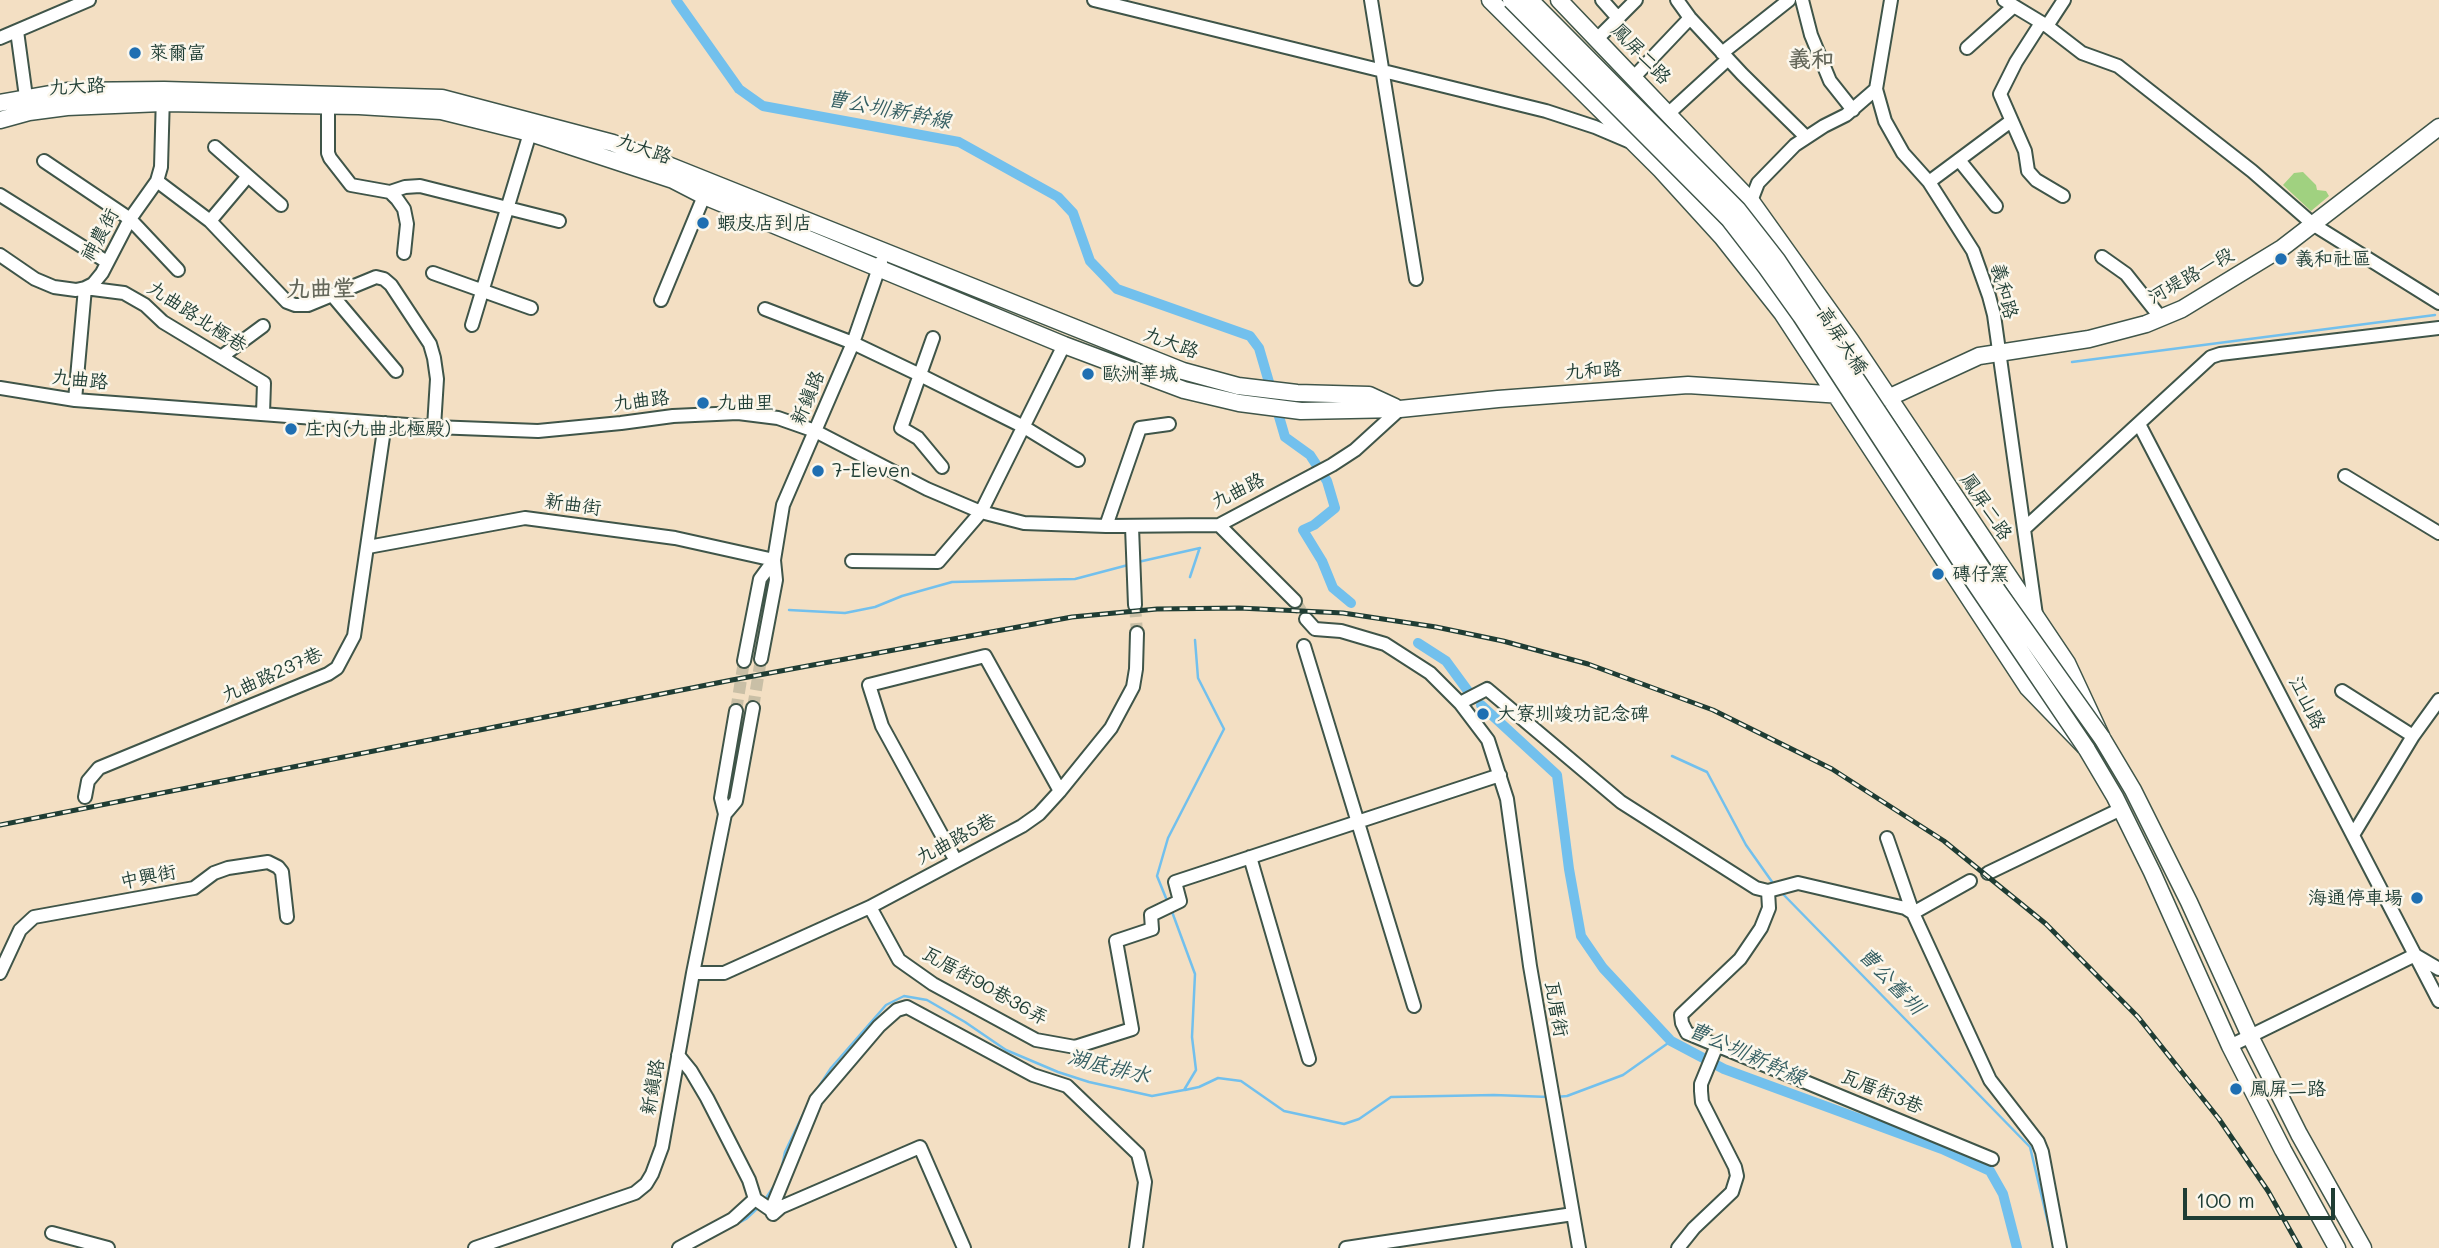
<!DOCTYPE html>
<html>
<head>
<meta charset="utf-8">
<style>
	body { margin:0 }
	#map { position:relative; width:2439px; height:1248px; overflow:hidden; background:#f3dfc3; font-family:Mali,sans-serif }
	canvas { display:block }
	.scale { position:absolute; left:2183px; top:1188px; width:152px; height:32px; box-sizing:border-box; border:4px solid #1f3d34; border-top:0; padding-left:9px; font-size:21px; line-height:24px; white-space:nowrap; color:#1f3d34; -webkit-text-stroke:5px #fbf7ec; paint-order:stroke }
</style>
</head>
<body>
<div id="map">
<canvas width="2439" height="1248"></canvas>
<div class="scale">100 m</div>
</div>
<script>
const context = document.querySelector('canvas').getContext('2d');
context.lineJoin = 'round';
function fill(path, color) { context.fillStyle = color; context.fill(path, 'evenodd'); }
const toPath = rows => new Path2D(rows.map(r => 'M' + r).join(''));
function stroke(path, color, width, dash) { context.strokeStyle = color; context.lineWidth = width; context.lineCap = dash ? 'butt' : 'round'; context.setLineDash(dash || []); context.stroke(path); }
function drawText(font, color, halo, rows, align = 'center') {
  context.font = font + ' Mali,"LXGW WenKai TC",sans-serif'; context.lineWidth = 5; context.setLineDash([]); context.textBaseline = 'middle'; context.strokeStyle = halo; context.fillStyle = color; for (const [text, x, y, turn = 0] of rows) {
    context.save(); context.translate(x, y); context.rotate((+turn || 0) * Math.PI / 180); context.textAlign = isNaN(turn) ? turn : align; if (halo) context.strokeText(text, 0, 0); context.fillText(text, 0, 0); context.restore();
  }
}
const green = toPath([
	[2303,172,2316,185,2317,190,2326,191,2329,196,2311,211,2283,185,2294,173]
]);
const stream = toPath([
	[2072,362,2435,315],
	[1138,562,1200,548],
	[1190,577,1199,550],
	[789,610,845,613,875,607,902,596,952,582,1075,579,1128,565],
	[1672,756,1707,772,1746,845,1775,886],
	[1780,891,2030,1147,2054,1248],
	[1168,903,1157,876,1168,838,1224,729,1198,678,1195,640],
	[1185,1090,1199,1087,1218,1078,1241,1081,1284,1111,1344,1124,1359,1119,1391,1097,1494,1095,1549,1097],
	[816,1091,831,1068,886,1005,904,996,927,1000,965,1022,1006,1050,1058,1072,1089,1082,1152,1096,1184,1090,1196,1070,1192,1037,1195,974,1171,909],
	[1556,1097,1567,1096,1623,1075,1671,1041],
	[781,1171,785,1152,807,1106],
	[764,1201,774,1186],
	[694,1247,746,1219,760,1206]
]);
const canal = toPath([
	[676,0,739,89,763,106,959,142,1058,197,1073,213,1090,261,1117,289,1250,336,1259,348,1285,437,1310,455,1327,481,1335,508,1314,525,1303,530,1322,561,1333,588,1351,603],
	[1418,643,1446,661,1468,691],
	[1481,705,1557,775,1569,869,1581,936,1603,968,1671,1041,1724,1069,1942,1149,1990,1171,2003,1194,2017,1248]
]);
const minorTunnel = toPath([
	[1295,601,1306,619],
	[1135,605,1137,633],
	[753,708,761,659],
	[736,711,744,661]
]);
const minor = toPath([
	[1094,0,1546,111,1595,127,1628,141],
	[1371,0,1416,279],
	[1602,0,1618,18],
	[1677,0,1690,18,1742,74,1806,137],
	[1802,0,1811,35,1830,81,1853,110],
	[1891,0,1876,89,1885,121,1903,153,1929,182,1973,251,1989,296,1994,315,2036,615],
	[2004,0,2047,26,2082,53,2118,66,2252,171,2314,225,2439,303],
	[2041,23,2016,62,2000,94,2025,151,2028,171,2036,180,2063,196],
	[2047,26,2064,0],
	[17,31,26,97],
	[0,38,89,0],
	[1597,39,1636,0],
	[1967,48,2014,6],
	[1722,53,1789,0],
	[1634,77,1690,18],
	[328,105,328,153,330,158,351,185,390,192,397,199,404,209,407,224,404,253],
	[1669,113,1728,59],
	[215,147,281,205],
	[1959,160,1996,206],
	[44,161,130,219,178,270],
	[157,181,210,221,287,302,295,305,308,305,376,277,384,279,391,285,430,344,434,358,437,379,434,427],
	[1929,182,2011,121],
	[390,192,405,187,420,186,559,221],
	[0,195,107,262],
	[1747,206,1751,201,1758,183,1795,145,1824,126,1846,115,1876,89],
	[210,221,248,176],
	[0,255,35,279,54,287,76,290,85,288,124,293,145,305,163,322,264,383,263,414],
	[2102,257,2126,274,2161,318],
	[433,273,531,308],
	[332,295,396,371],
	[661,300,704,196],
	[765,309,853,343,920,375,1024,427,1078,460],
	[472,325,530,133],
	[933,338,901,428,918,438,942,467],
	[221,357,263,326],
	[0,388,75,400,434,427,538,431,621,423,673,416,738,413,778,418,815,431,927,489,981,512,1024,523,1106,526,1219,525,1332,465,1355,450,1400,409],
	[75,400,85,288,93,284,102,273,130,219,157,181,161,167,163,95],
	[2139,424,2439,1001],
	[2345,476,2439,533],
	[1219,525,1295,601],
	[1106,526,1140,428,1169,424],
	[1132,527,1135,605],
	[2025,528,2211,357,2220,354,2439,328],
	[368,547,525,518,675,538,774,560],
	[852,561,938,562,981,512,1064,345],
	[1306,619,1315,629,1341,631,1385,644,1430,673,1460,703,1488,740,1507,799,1530,966,1579,1248],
	[1304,646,1414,1006],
	[761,659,776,580,774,560,783,505,853,343,881,262],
	[744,661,760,579,774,560],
	[2342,691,2413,736],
	[1460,703,1487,689,1621,802,1756,888,1768,891,1798,883,1905,908,1913,913,1990,1080,2038,1142,2042,1152,2060,1248],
	[85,797,88,781,99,768,328,674,337,668,354,636,385,423],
	[725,814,736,801,753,708],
	[2353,835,2413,736,2439,700],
	[1887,838,1913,913,1970,881],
	[1250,857,1309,1059],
	[956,861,882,726,869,685,985,656,1060,791],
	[1988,873,2121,809],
	[1768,891,1769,908,1761,928,1740,959,1681,1015,1682,1023,1687,1033,1992,1159],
	[870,907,899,960,933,984,1036,1040,1075,1047,1132,1029,1116,941,1152,929,1151,915,1180,901,1175,882,1500,775],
	[0,973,20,930,34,917,194,888,214,873,228,868,268,862,278,867,282,872,287,917],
	[693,973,724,973,870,907,1022,826,1039,814,1060,791,1111,728,1133,687,1136,669,1137,633],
	[2230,1046,2415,955,2439,969],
	[678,1055,691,1071,707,1098,749,1180,755,1199,771,1210],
	[771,1210,816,1100,879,1026,897,1010,907,1007,1033,1075,1067,1086,1138,1154,1145,1182,1136,1248],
	[771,1210,773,1214,781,1207,920,1147,964,1248],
	[52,1233,108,1248],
	[475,1248,635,1193,646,1184,652,1174,662,1147,693,973,725,814,721,798,736,711],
	[679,1248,733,1219,755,1199],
	[1346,1248,1573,1214],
	[1678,1248,1694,1228,1732,1192,1737,1176,1735,1167,1702,1102,1701,1091,1701,1084,1717,1045]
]);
const major = toPath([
	[1490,0,1661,170,1722,237,1782,313,2028,688,2086,748,2115,797,2152,872,2230,1046,2283,1150,2337,1248],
	[1559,0,1751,201,1851,341,2067,663,2102,738,2133,790,2189,902,2251,1038,2299,1134,2363,1248],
	[0,103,67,91,164,90,442,98,613,143,1183,371,1238,386,1297,393,1369,395,1395,407],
	[0,120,29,112,67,107,162,103,359,106,441,111,530,133,673,180,704,196,1064,345,1184,390,1239,403,1301,411,1400,409,1498,399,1688,385,1888,398,1979,356,2089,339,2146,324,2182,309,2282,248,2439,127]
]);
const rail = toPath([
	[0,825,732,680,1072,617,1157,609,1239,608,1343,613,1436,627,1503,641,1588,664,1713,710,1832,769,1944,841,2046,924,2138,1017,2219,1119,2268,1191,2300,1248]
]);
const majorBridge = toPath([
	[1511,0,1729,219,1766,267,1801,316,1974,582,2086,748],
	[1530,0,1738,210,1777,260,1987,576,2102,738]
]);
const markers = [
	[135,53,7,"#1f6fb2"],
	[703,223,7,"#1f6fb2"],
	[2281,259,7,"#1f6fb2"],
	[1088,374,7,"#1f6fb2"],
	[703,403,7,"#1f6fb2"],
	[291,429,7,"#1f6fb2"],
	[818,471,7,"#1f6fb2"],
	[1938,574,7,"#1f6fb2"],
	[1483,714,7,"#1f6fb2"],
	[2417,898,7,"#1f6fb2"],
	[2236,1089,7,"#1f6fb2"]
];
const poiNames = [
	["萊爾富",149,53],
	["蝦皮店到店",717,223],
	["義和社區",2295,259],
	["歐洲華城",1102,374],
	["九曲里",717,403],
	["庄內(九曲北極殿)",305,429],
	["7-Eleven",832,471],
	["磚仔窯",1952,574],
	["大寮圳竣功記念碑",1497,714],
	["海通停車場",2403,898,"right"],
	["鳳屏二路",2250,1089]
];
const streetNames = [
	["鳳屏二路",1641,54,46],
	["九大路",77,87,-3],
	["九大路",644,149,19],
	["神農街",100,235,-61],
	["河堤路一段",2191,276,-29],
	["義和路",2004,291,75],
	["九曲路北極巷",197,317,33],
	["高屏大橋",1842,341,57],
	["九大路",1171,343,20],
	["九和路",1593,371,-4],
	["九曲路",80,380,6],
	["新鎮路",808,398,-67],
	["九曲路",641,401,-7],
	["九曲路",1238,491,-26],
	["新曲街",573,505,8],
	["鳳屏二路",1986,507,56],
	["九曲路237巷",272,675,-24],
	["江山路",2307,703,63],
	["九曲路5巷",956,839,-28],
	["中興街",148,877,-11],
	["瓦厝街90巷36弄",985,986,29],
	["瓦厝街",1556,1009,80],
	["新鎮路",653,1087,-80],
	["瓦厝街3巷",1882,1092,22]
];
const waterNames = [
	["曹公圳新幹線",889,110,11],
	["曹公舊圳",1891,981,46],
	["曹公圳新幹線",1747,1054,24],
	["湖底排水",1109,1067,14]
];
const quarterNames = [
	["義和",1811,60],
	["九曲堂",321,289]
];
fill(green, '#a0d180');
stroke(stream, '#72c0ed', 2.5);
stroke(canal, '#72c0ed', 10);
stroke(minorTunnel, '#c9bfa6', 12, [12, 6]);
stroke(minor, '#3f5549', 16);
stroke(major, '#3f5549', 19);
stroke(minor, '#fff', 12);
stroke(major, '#fff', 16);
stroke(rail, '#1f3d34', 5);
stroke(rail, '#fbf7ec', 2.5, [8]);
stroke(majorBridge, '#3f5549', 19, []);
stroke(majorBridge, '#fff', 16);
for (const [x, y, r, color] of markers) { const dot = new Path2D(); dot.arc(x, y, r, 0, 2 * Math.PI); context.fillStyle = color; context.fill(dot); stroke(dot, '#fbf7ec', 2.5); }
drawText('19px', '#1f3d34', '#fbf7ec', poiNames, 'left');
drawText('19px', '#1f3d34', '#fbf7ec', streetNames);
drawText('italic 21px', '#345e62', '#fbf7ec', waterNames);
drawText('bold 23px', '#64675a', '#fbf7ec', quarterNames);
</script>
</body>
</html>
